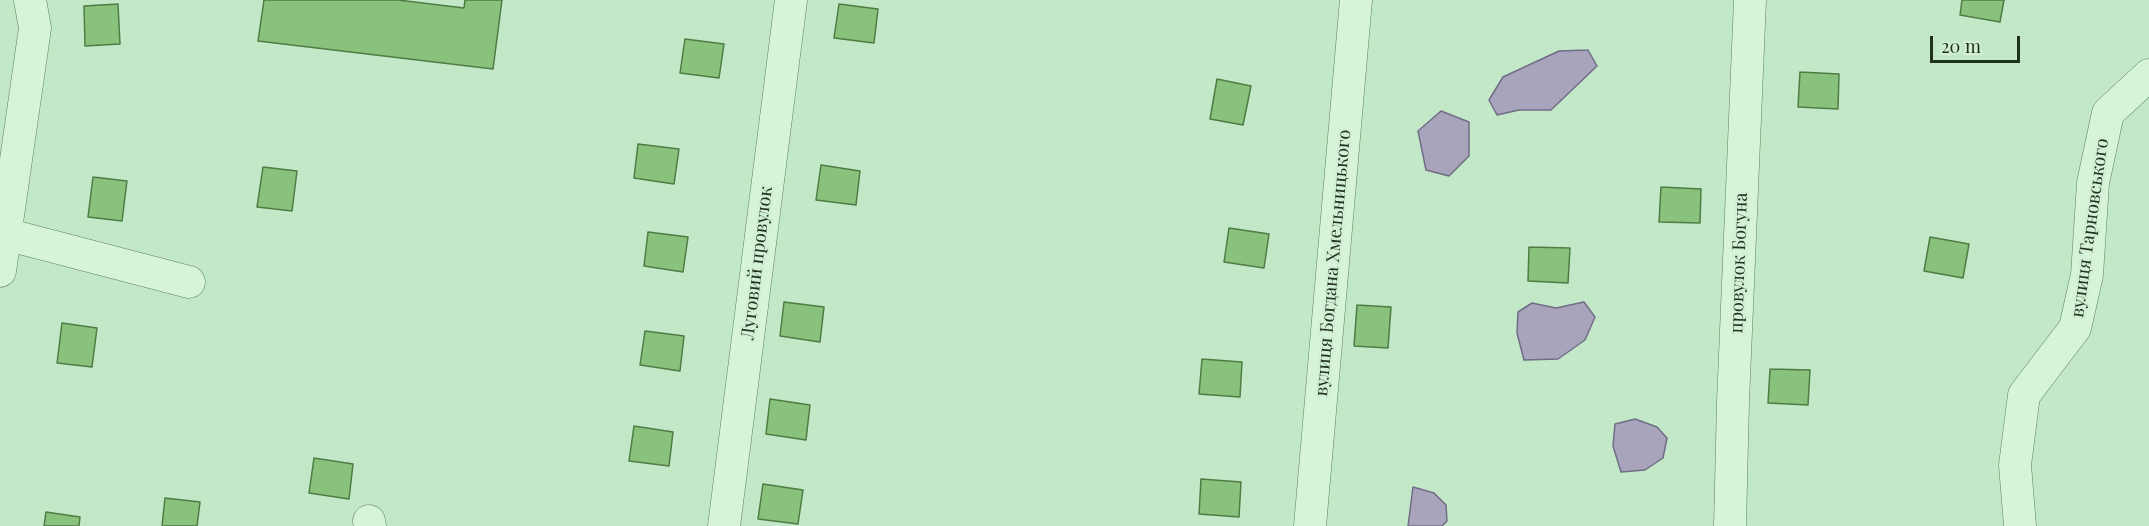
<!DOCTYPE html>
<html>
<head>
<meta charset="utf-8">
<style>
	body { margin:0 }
	#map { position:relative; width:2149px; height:526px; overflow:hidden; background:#c3e8c7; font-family:"Playfair Display",serif }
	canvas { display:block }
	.scale { position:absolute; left:1930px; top:36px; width:90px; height:27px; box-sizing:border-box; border:3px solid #20311e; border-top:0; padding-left:8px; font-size:18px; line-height:21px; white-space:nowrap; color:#20311e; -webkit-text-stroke:4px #d1f0d5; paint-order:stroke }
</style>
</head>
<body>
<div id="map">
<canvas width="2149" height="526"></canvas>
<div class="scale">20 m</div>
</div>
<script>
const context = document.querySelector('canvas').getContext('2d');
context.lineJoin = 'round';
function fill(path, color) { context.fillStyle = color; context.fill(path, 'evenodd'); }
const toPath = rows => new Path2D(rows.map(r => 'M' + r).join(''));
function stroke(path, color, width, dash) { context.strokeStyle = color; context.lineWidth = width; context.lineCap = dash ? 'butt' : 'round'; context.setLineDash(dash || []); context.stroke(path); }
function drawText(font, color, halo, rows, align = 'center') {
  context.font = font + ' "Playfair Display",serif'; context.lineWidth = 5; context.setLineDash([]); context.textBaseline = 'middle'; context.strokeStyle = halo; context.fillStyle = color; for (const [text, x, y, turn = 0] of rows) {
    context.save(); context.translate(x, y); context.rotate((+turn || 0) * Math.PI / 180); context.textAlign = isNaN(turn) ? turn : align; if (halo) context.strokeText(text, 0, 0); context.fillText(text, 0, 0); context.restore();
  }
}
const water = toPath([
	[1588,50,1597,66,1551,110,1519,110,1497,115,1489,100,1503,77,1559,51,1588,50],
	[1441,111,1469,122,1469,156,1449,176,1426,170,1418,131,1441,111],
	[1584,302,1595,317,1585,340,1558,359,1524,360,1517,333,1518,312,1532,303,1556,308,1584,302],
	[1635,419,1657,427,1667,438,1663,458,1645,470,1621,472,1613,446,1615,424,1635,419],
	[1413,487,1434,493,1446,505,1447,521,1442,526,1408,526,1413,487]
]);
const building = toPath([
	[264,0,398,0,464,8,465,0,502,0,493,69,258,41,264,0],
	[1962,0,2004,0,2000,22,1960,15,1962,0],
	[118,4,120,44,85,46,84,6,118,4],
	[839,4,878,9,874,43,834,38,839,4],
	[685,39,724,44,719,78,680,73,685,39],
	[1800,72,1839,74,1838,109,1798,107,1800,72],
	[1217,79,1251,86,1243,125,1210,119,1217,79],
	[638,144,679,149,674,184,634,178,638,144],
	[821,165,860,171,856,205,816,200,821,165],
	[263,167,297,171,292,211,257,207,263,167],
	[93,177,127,181,122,221,88,217,93,177],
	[1661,187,1701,189,1700,223,1659,222,1661,187],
	[1229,228,1269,234,1264,268,1224,262,1229,228],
	[648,232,688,237,683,272,644,266,648,232],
	[1930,237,1969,244,1963,278,1924,271,1930,237],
	[1529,247,1570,248,1568,283,1528,281,1529,247],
	[784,302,824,307,820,342,780,336,784,302],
	[1357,305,1391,307,1388,348,1354,346,1357,305],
	[62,323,97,328,92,367,57,363,62,323],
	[645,331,684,336,680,371,640,365,645,331],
	[1202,359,1242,362,1240,397,1199,394,1202,359],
	[1770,369,1810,370,1808,405,1768,403,1770,369],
	[770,399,810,405,806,440,766,434,770,399],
	[634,426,673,432,669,466,629,461,634,426],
	[314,458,353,464,349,499,309,493,314,458],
	[1201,479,1241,482,1239,517,1199,514,1201,479],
	[763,484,803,490,798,524,758,519,763,484],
	[165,498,200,502,197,526,162,526,165,498],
	[46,512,80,517,79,526,44,526,46,512]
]);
const minor = toPath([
	[5,234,189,282],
	[0,271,35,28,30,0],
	[369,521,370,526],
	[724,526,791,0],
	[1310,526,1356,0],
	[1730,526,1733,402,1750,0],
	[2020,526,2015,465,2024,395,2075,328,2087,275,2093,183,2108,113,2149,75]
]);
const streetNames = [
	["вулиця Тарновського",2090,228,-82],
	["Луговий провулок",757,263,-83],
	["вулиця Богдана Хмельницького",1333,263,-85],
	["провулок Богуна",1739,263,-88]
];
fill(water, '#a7a4bb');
stroke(water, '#716d88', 1.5);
fill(building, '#88c27d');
stroke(building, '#4f7c45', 1.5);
stroke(minor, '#5e805c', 33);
stroke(minor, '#d5f4d9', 32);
drawText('18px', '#20311e', '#d1f0d5', streetNames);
</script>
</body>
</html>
